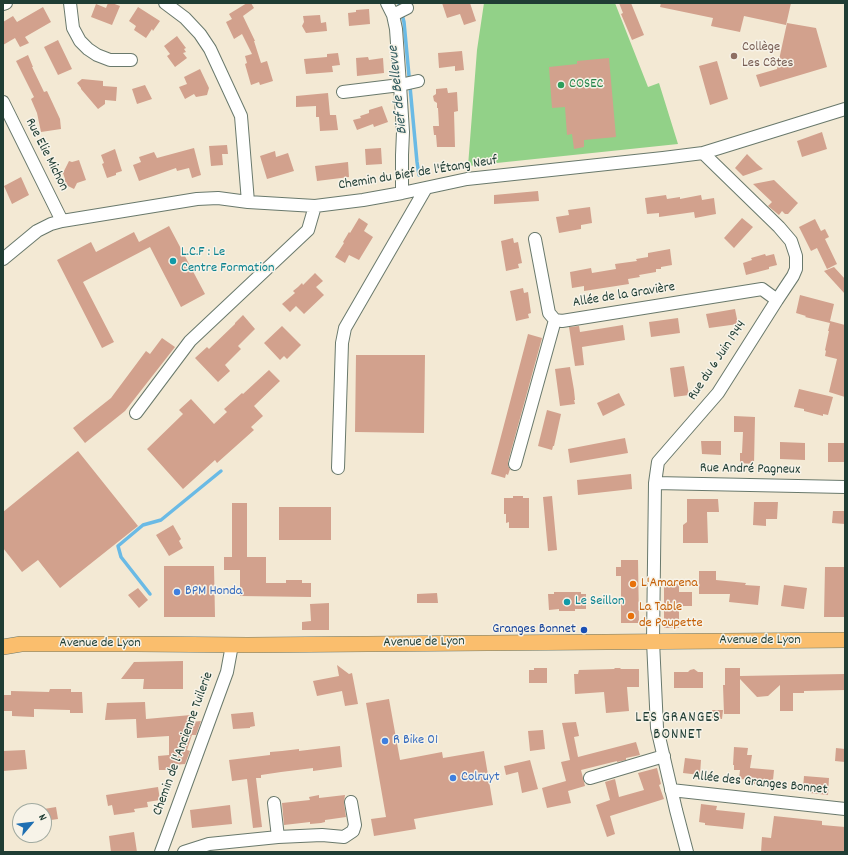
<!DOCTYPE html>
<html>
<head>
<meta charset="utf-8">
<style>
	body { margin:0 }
	#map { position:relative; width:848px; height:855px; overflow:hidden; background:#f3e9d4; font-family:Dekko,sans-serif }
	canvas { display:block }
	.frame { position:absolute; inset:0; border:4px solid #1f3d34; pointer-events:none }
	.north { position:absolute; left:12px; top:803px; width:40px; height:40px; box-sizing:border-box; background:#f7f3e8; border:1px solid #a1aaa0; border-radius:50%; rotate:62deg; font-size:11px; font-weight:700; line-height:16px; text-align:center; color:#1f3d34 }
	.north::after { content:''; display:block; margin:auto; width:14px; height:18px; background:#1f6fb2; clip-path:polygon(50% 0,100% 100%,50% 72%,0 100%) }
</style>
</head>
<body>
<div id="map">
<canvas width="848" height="855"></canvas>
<div class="frame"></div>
<div class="north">N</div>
</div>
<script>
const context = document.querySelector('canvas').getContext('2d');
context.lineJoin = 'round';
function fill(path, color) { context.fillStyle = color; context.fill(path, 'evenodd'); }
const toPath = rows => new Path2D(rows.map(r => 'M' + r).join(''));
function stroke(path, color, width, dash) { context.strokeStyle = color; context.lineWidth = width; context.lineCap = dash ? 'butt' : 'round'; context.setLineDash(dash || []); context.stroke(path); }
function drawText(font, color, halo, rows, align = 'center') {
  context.font = font + ' Dekko,sans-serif'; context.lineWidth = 3; context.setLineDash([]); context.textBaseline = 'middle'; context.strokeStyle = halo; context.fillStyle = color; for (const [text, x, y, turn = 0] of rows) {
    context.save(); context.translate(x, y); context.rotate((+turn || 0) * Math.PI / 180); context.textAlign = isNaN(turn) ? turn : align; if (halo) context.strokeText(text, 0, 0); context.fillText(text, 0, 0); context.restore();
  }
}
const green = toPath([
	[484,3,615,3,648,87,659,83,678,144,468,166,477,50]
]);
const stream = toPath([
	[399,3,404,22,417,162,419,175],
	[150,594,121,557,118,546,143,525,161,520,221,471]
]);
const building = toPath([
	[108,3,112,3,120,6,112,25,91,17,96,4,106,8],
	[247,3,251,3,254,8,243,16,255,41,254,41,261,63,267,61,273,81,260,85,259,82,251,85,245,64,247,63,245,56,252,54,242,34,234,39,226,22,232,19,229,14],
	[442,3,470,3,476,21,464,25,460,14,447,18],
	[619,3,631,3,644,35,632,40,621,14,623,13],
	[661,3,791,3,786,25,744,16,740,32,711,26,713,18,660,7],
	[43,7,51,22,25,37,29,43,20,47,15,38,3,45,3,22,13,16,17,22],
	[138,7,160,21,153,31,152,29,146,38,134,30,136,26,129,21],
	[369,9,370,24,349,26,348,13,356,12,356,10],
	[320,15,321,23,326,22,327,31,306,33,302,26,304,22,303,16],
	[787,23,816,28,827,67,760,87,756,75,777,69],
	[177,36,186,48,184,49,186,52,183,53,187,58,175,67,167,56,170,54,164,46],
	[58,40,72,69,58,75,44,47],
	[462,51,464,70,455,71,455,66,439,68,438,53],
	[338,53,340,65,332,66,333,72,306,74,304,59,327,57,327,54],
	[28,55,33,67,32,67,44,92,47,91,60,119,61,129,41,132,37,113,31,99,34,97,16,61],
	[368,57,369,60,383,58,384,73,357,76,356,58],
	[609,58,616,137,584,140,584,147,574,149,572,134,567,135,565,107,552,108,549,67,577,64,577,61],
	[717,61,728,99,710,105,699,66],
	[200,69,209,88,207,95,196,97,194,94,185,99,179,87,187,84,184,77],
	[82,79,103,81,103,86,117,87,116,101,105,100,105,104,98,109,81,89,81,88,77,83],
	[145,85,152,99,137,104,132,89],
	[447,88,448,93,457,92,458,111,454,112,455,147,437,147,436,135,434,135,433,126,439,126,438,108,437,108,437,103,434,101,433,96,436,94,436,89],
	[328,93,330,115,336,115,338,130,320,131,319,117,316,117,316,106,296,107,296,96],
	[382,106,388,122,374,127,373,124,357,130,353,120,361,118,360,116,369,113,369,110],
	[822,132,827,149,802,157,797,141],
	[227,145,228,154,222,154,223,165,211,166,209,146],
	[194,148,201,175,192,178,189,168,177,171,176,168,139,181,133,165,141,162,139,157,154,152,157,158],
	[381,148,382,164,366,165,365,149],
	[115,149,122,171,116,173,116,175,107,178,102,164,104,163,101,155],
	[275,151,276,157,288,153,294,171,267,179,260,156],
	[747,154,757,164,763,169,743,176,735,168],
	[79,160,86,180,77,183,74,189,66,185,65,183,65,179,63,173,69,161,72,162],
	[348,162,349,177,317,181,315,166],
	[21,177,29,195,12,204,4,186],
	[774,180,798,203,788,214,785,214,782,211,779,215,768,206,772,202,753,184],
	[538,191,539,201,494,204,494,195],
	[666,195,667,199,680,197,680,199,701,195,702,200,714,198,716,214,695,218,694,212,659,217,659,213,647,214,645,198],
	[590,207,592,223,581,225,581,229,559,233,556,217,569,215,568,210],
	[359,218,368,224,364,231,373,237,359,260,349,255,345,263,335,257,344,243,343,242,349,232,350,233],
	[742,218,753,227,734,248,724,238],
	[815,219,821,231,825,229,829,237,825,239,837,264,827,269,817,248,811,251,799,227],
	[169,226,205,294,181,307,150,247,83,282,114,342,102,348,57,260,91,242,96,252,134,232,139,242],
	[513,238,514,243,518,242,522,263,518,264,519,268,506,271,501,241],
	[670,249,672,265,661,267,661,269,656,269,656,272,639,275,640,277,628,279,629,284,584,291,584,286,572,288,570,272,591,268,592,273,616,269,615,264,637,261,636,259,648,257,648,253],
	[765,254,766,256,774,254,777,265,769,267,769,269,746,275,743,263,752,260,751,258],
	[834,267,845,279,845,294,824,271],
	[315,273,323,281,316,287,324,295,304,314,296,306,290,312,282,304,295,293,293,291,298,287,302,283,303,285],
	[523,288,524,293,528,292,531,313,528,314,529,318,516,321,510,291],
	[800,295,834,304,830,321,845,325,845,397,829,392,837,359,825,356,826,351,825,350,829,331,828,331,830,323,805,317,806,316,796,313],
	[735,309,738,324,709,328,706,314],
	[243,315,255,329,238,346,241,349,225,365,230,371,218,382,195,358,207,347,209,349,235,324,235,323],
	[678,318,680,333,651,337,649,322],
	[623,325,625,340,582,347,584,365,575,366,569,327,579,326,580,332],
	[282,326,301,345,287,359,284,356,280,360,264,343],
	[528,334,542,338,508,462,508,466,510,469,508,475,506,474,505,478,491,474],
	[162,338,175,347,125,411,85,443,73,428,111,398,146,351,150,354],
	[356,355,425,355,424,433,355,432],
	[684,366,689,395,674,397,670,368],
	[570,367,574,390,575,400,574,400,575,404,560,406,555,369],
	[269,370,280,381,254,406,263,416,251,427,254,430,217,463,215,460,183,489,147,449,183,414,179,410,191,399,214,424,227,412,224,409,242,393,243,394],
	[799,389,833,397,828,415,823,414,823,416,804,411,804,409,794,407],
	[619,393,625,405,603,416,597,403],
	[547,410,561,414,554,446,553,446,552,450,538,446],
	[734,416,755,417,754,464,740,463,740,453,742,453,743,432,734,432],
	[625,438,628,453,570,463,568,449],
	[701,441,721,441,721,455,702,454],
	[780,442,805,443,805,460,780,459],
	[828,443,845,443,845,462,828,462],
	[78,451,138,526,60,588,38,560,22,572,3,548,3,512],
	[631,474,632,489,578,495,577,480],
	[513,496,523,496,523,498,529,498,529,528,509,528,509,522,506,523,506,514,504,514,504,498,513,498],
	[552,496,557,550,548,551,543,497],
	[687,499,718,499,719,512,707,512,708,543,683,543,683,525,687,522],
	[754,502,778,502,777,519,766,519,766,526,753,525],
	[232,503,247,503,247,557,266,557,266,583,286,583,286,580,302,580,302,583,311,583,311,597,240,596,240,570,224,570,224,557,232,557],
	[279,507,331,507,331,540,279,540],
	[833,511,845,511,845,524,832,523],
	[173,525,181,539,179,541,183,548,169,556,156,535],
	[621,560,638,560,639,623,621,623,621,576,616,576,616,567,621,567],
	[164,566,214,566,215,617,164,617],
	[825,567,845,567,845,617,824,617],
	[699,571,716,571,716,580,746,583,745,585,760,586,758,605,729,602,730,594,699,594],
	[664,584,679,584,679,592,692,592,692,606,679,606,679,628,664,628],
	[784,585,807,588,804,609,781,606],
	[138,588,148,600,139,608,128,595],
	[554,592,581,592,581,594,586,594,586,609,575,609,575,611,559,611,559,609,549,610,548,594,554,594],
	[437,593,438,603,417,603,417,594],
	[329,603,329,630,302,630,302,622,311,621,310,604],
	[183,661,183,689,143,689,144,679,121,679,134,662],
	[337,665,349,674,352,673,358,704,345,706,342,691,317,696,313,681,339,676],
	[534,668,547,668,547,683,529,683,529,670,534,670],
	[615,668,620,668,621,669,639,669,639,687,627,687,629,711,606,713,604,692,575,694,574,674,578,674,579,670,614,669],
	[725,668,740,668,740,676,845,674,845,690,804,691,804,693,793,693,793,711,780,711,780,685,768,696,757,697,740,679,740,714,724,714,723,685,725,685],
	[694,669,698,672,703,672,703,688,674,688,674,672,688,672,690,670],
	[50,689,71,689,71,692,82,692,83,713,70,713,70,710,34,709,34,717,12,716,12,711,3,711,3,695,11,695,11,691,49,692],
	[389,699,400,760,442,752,443,758,484,751,493,805,414,819,416,829,374,836,371,819,386,817,366,703],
	[145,702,146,719,191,715,191,722,201,721,196,735,192,735,187,750,190,751,185,764,172,765,173,770,159,770,158,756,169,755,169,736,137,738,136,719,105,720,107,703],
	[712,710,723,710,722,719,712,718],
	[253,712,255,726,250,727,250,728,233,729,231,714],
	[576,722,579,736,574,737,578,757,636,742,640,755,626,758,626,760,617,762,617,761,581,770,585,786,568,791,571,803,547,808,542,788,566,781,561,762,570,760,562,723],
	[543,730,545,749,530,751,528,731],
	[340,746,342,767,313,771,313,768,281,772,261,775,261,778,256,778,262,827,253,828,247,779,232,781,229,760,270,755,270,752,282,751,299,749,299,751],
	[734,747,748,748,747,755,752,755,750,768,774,770,773,780,769,780,768,785,754,784,754,780,739,779,740,770,734,770,734,765,733,765],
	[836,748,845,749,845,762,835,761],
	[25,750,27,769,3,771,3,751],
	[685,758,701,760,700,775,683,773],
	[530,760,538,789,522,793,518,772,506,775,504,766],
	[657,768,661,784,659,785,664,799,610,816,615,834,607,837,596,805,610,800,605,782,615,779,619,797,644,790,638,773],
	[804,776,829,778,828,795,810,793,811,789,803,788],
	[158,787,160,800,147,802,148,807,134,809,135,812,114,815,112,805,108,806,106,795],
	[319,795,319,798,345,795,344,803,346,817,325,820,325,822,321,823,310,824,310,822,284,825,282,803,310,800,309,797],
	[701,804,717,806,716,810,745,813,743,829,705,825,705,823,699,822],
	[230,805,232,824,192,828,190,810],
	[56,807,58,819,44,821,44,809],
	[774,816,822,821,822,825,845,827,845,852,761,852,762,837,771,838],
	[134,832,137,852,111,852,109,836]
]);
const minor = toPath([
	[70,3,73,28,80,41,88,49,97,55,110,60,131,60],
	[165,3,185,18,200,34,210,49,241,116,248,202],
	[387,3,393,15,396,29,400,85,403,132,402,155,402,193],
	[3,4,6,3],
	[393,15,407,8],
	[343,92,400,85,418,81],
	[3,102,62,221],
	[535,239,549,313,555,320,562,321,762,289,777,300],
	[3,259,37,231,51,224,62,221,197,199,218,198,248,202,315,206,363,200,402,193,467,179,663,158,703,153,845,109],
	[136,413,190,341,308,230,315,206],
	[515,464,555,320],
	[338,468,342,343,345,328,426,188],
	[655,483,845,487],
	[590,778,664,756],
	[671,790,845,809],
	[274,803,278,837],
	[161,852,227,672,232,645],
	[184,852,209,844,278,837,322,835,344,837,353,831,355,825,351,802],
	[687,852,676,810,657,728,653,641,655,483,658,462,718,393,777,300,793,276,796,269,796,256,791,241,779,227,703,153]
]);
const major = toPath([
	[3,647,21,644,136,644,248,645,845,640]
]);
const markers = [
	[734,56,4,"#8d6e63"],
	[561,85,4,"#2e9e5b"],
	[173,261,4,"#0f9aa8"],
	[633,584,4,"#e8710a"],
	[177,592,4,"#3f7fe0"],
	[567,602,4,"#0f9aa8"],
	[631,616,4,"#e8710a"],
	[584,630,4,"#1a4fb4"],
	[385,741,4,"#3f7fe0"],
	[453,778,4,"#3f7fe0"]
];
const educationNames = [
	["Collège",742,48],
	["Les Côtes",742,64]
];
const leisureNames = [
	["COSEC",569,85]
];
const streetNames = [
	["Rue Elie Michon",46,155,63],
	["Chemin du Bief de l'Étang Neuf",418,174,-9],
	["Allée de la Gravière",624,296,-9],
	["Rue du 6 Juin 1944",718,361,-56],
	["Rue André Pagneux",750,470,1],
	["Avenue de Lyon",760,641],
	["Avenue de Lyon",424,643,-1],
	["Avenue de Lyon",100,644],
	["Chemin de l'Ancienne Tuilerie",184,744,-70],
	["Allée des Granges Bonnet",760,784,6]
];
const cultureNames = [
	["L.C.F : Le",181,253],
	["Centre Formation",181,269],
	["Le Seillon",575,602]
];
const foodNames = [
	["L'Amarena",641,584],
	["La Table",639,608],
	["de Poupette",639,624]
];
const shopNames = [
	["BPM Honda",185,592],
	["R Bike 01",393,741],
	["Colruyt",461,778]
];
const transitNames = [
	["Granges Bonnet",576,630]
];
const waterNames = [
	["Bief de Bellevue",399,90,-96]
];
const neighbourhoodNames = [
	["LES GRANGES",678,719],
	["BONNET",678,736]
];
fill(green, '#92d188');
stroke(stream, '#6abae5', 3.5);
fill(building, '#d2a18d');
stroke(minor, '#69796c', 14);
stroke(major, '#69796c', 16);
stroke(minor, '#fff', 12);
stroke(major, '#fabe6d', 15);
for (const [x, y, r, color] of markers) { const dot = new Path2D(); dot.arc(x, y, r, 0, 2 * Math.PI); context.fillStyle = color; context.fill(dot); stroke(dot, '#f7f3e8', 1.5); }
drawText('14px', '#785e54', '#f7f3e8', educationNames, 'left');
drawText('14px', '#27864d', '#f7f3e8', leisureNames, 'left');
drawText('14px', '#1f3d34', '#f7f3e8', streetNames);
drawText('14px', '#0d838f', '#f7f3e8', cultureNames, 'left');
drawText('14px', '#c56008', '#f7f3e8', foodNames, 'left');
drawText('14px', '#366cbe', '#f7f3e8', shopNames, 'left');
drawText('14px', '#164399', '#f7f3e8', transitNames, 'right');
drawText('italic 15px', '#325c60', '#f7f3e8', waterNames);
context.letterSpacing = '1px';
drawText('15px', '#1f3d34', '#f7f3e8', neighbourhoodNames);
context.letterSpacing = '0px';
</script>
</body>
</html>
